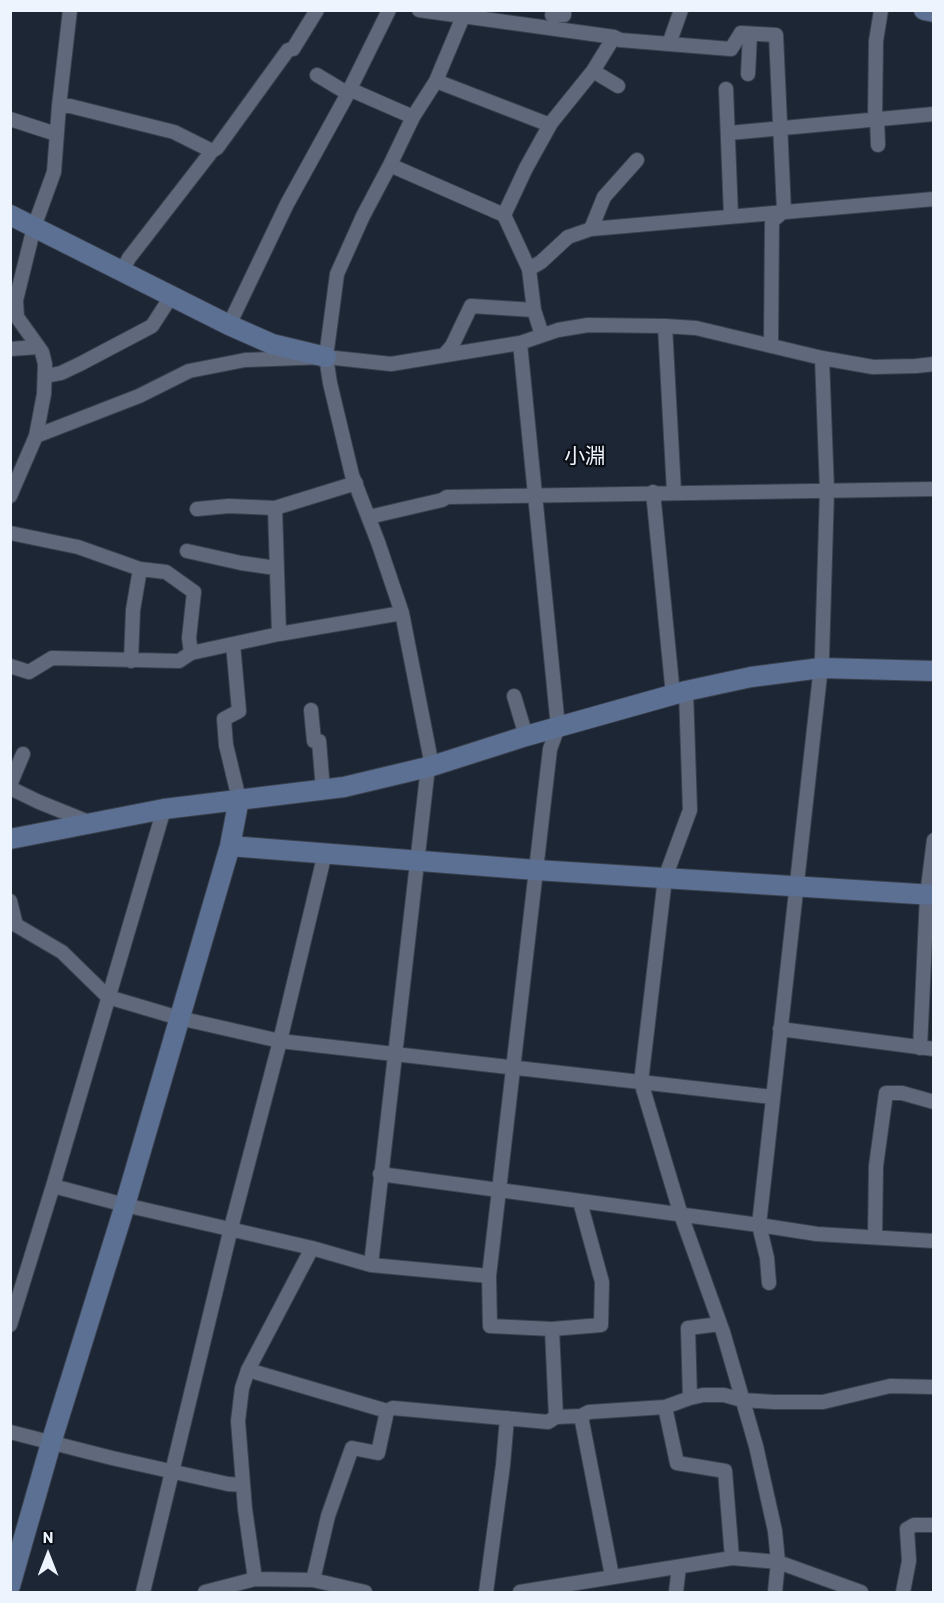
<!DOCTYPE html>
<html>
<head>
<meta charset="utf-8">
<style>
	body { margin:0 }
	#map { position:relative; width:944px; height:1603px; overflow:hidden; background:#1d2635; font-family:Barlow,sans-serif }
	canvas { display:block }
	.frame { position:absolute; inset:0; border:12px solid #eef4fe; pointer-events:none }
	.north { position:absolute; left:18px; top:1525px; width:60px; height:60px; -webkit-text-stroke:4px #0b0f15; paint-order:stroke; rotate:0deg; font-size:16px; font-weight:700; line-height:24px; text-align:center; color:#eef4fe }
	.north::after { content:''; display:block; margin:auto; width:21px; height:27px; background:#eef4fe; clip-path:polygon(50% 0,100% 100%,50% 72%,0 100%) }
</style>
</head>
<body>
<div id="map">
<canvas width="944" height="1603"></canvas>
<div class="frame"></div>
<div class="north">N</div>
</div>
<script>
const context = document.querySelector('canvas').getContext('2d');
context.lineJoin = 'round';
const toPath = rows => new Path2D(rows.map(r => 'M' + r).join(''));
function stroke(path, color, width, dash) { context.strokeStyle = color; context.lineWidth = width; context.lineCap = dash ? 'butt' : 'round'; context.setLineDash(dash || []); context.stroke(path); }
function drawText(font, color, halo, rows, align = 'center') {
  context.font = font + ' Barlow,"Noto Sans JP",sans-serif'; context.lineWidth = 4.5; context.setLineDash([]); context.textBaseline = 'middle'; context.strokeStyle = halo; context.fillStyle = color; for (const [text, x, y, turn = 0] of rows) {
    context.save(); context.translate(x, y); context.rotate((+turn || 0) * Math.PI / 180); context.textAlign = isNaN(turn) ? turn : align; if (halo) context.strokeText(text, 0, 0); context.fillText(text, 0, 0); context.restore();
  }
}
const street = toPath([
	[419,10,614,37,620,40,731,49,741,33,776,35,784,211,772,221,771,346],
	[552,15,564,15,564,10],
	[669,44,681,10],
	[593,71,618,86],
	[748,74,750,34],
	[317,75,347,93],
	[436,81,550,125],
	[349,89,413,117],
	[726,89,731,216],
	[59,106,70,106,174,132,212,151,129,258,122,271],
	[10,119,56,134],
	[875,119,876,41,881,10],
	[877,119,878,145],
	[729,133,934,114],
	[212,151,217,148,288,50,293,49,317,10],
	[390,165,504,215],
	[591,229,604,197,637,160],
	[529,269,541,262,568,237,591,229,934,199],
	[229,325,287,204,346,97,389,10],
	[665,326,674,492],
	[542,335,534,310,529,269,504,215,526,168,551,123,593,71,614,37],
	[520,343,558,727,550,749,499,1190,489,1276,490,1326,552,1329,601,1325,602,1282,580,1202],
	[10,349,38,347],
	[444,355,452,346,471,306,534,310],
	[46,376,61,373,80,364,152,326,172,295],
	[36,436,44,394,45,364,42,352,17,317,16,300,34,227,54,172,59,106,70,10],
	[653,492,673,695],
	[10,496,36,436,139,396,189,371,245,360,326,357,391,364,520,343,558,330,588,325,665,326,696,328,822,358,873,367,916,366,934,364],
	[275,508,279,634],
	[197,509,229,506,275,508,356,483],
	[369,517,442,500,447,497,934,489],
	[10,533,78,547,140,569,166,572,194,592,189,638,191,653],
	[187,551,241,563,276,568],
	[233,644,239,711,224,719,226,745,239,799],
	[131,661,133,610,140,569],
	[10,666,29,672,52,658,179,661,191,653,279,634,402,613],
	[686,691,690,810,665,878,641,1082,681,1215,723,1332,756,1446,775,1531,778,1562,775,1592],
	[514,696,526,736],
	[311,710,314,741,319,741,323,790],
	[432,766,402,613,378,542,352,475,330,383,326,357,337,274,363,216,390,165,413,117,436,81,462,19,463,10],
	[10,785,23,754],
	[10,788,39,802,91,823],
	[10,901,16,925,62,952,108,997,179,1018,280,1041,772,1097],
	[780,1029,934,1049],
	[920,1048,927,895,934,840],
	[380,1174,759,1225,817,1234,934,1241],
	[53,1186,125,1205,312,1248,371,1265,489,1276],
	[875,1237,876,1166,886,1093,902,1093,934,1102],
	[371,1265,428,767],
	[769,1283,767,1258,759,1225,822,657,827,490,822,358],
	[10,1325,53,1186,164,809],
	[552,1329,556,1417],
	[248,1370,387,1411,393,1408,548,1422,556,1417,581,1416,612,1576],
	[690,1398,688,1328,720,1324],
	[665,1407,677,1463,725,1471,732,1558],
	[581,1416,589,1412,665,1407,690,1398,703,1395,724,1395,742,1400,774,1402,823,1402,890,1386,934,1387],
	[10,1432,112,1458,228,1484,243,1485],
	[255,1579,245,1509,238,1421,242,1388,248,1370,312,1248],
	[313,1580,328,1516,352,1448,378,1453,387,1411],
	[143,1592,231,1228,280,1041,325,853],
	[205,1592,255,1579,313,1580,365,1592],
	[486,1592,503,1465,507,1418],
	[520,1592,732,1558,778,1562,861,1592],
	[676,1592,679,1567],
	[903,1592,909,1561,907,1529,914,1525,934,1525]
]);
const secondary = toPath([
	[924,10,934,12],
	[10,215,229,325,272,344,326,357],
	[10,839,164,809,344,787,432,766,526,736,686,691,751,677,821,668,934,671],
	[230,846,536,870,934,895],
	[10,1586,51,1443,125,1205,230,846,239,799]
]);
const quarterNames = [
	["小淵",585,456]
];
stroke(street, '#3a414e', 16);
stroke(secondary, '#3a414e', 22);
stroke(street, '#5f697b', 14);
stroke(secondary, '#5c7094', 20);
drawText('21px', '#eef4fe', '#0b0f15', quarterNames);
</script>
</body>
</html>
